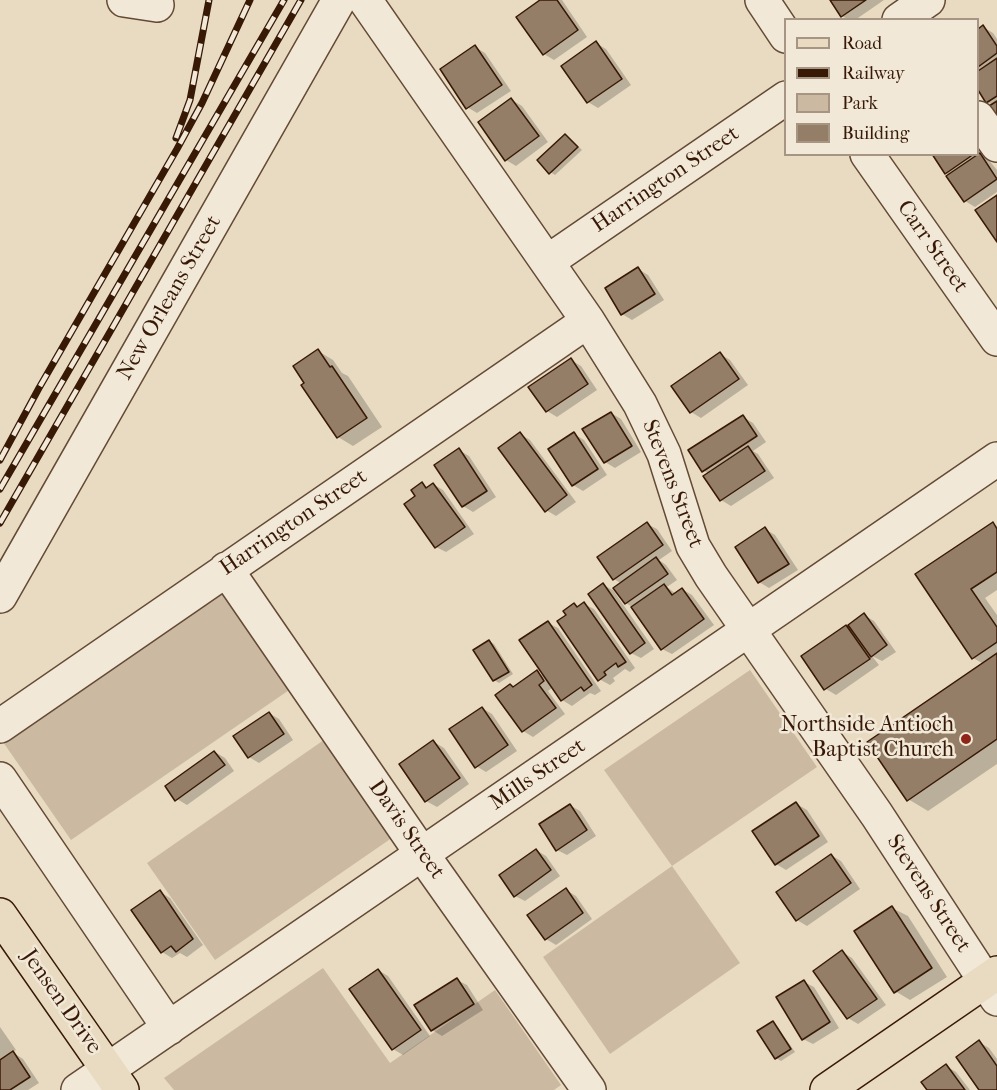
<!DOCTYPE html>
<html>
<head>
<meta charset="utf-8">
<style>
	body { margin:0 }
	#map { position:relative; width:997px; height:1090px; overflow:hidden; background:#e9dbc1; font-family:"IM FELL French Canon",serif }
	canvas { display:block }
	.legend { position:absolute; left:784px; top:18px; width:195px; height:138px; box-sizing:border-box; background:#f1e8d7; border:2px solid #a79583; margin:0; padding:8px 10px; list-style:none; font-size:18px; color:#381906 }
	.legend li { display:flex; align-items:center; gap:12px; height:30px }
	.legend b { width:30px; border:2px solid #a79583 }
</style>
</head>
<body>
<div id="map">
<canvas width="997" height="1090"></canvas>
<ul class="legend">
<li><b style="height:8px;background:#e9dbc1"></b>Road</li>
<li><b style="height:8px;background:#381906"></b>Railway</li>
<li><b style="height:16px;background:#cbbaa1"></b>Park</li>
<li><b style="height:16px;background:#947e67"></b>Building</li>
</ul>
</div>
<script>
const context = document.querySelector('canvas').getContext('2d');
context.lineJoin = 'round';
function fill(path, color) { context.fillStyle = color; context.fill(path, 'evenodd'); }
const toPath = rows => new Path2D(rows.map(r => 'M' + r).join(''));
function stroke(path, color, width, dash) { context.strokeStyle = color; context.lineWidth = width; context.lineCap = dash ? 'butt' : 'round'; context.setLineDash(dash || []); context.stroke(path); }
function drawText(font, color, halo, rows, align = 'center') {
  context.font = font + ' "IM FELL French Canon",serif'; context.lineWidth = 5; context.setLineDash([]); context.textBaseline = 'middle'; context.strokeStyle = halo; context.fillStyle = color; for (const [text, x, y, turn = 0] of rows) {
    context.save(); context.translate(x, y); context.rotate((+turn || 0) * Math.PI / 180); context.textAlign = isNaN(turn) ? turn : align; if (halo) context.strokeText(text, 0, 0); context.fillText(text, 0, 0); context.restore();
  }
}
const green = toPath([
	[221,592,233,596,295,686,71,840,3,742],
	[750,670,817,767,672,866,740,963,610,1054,543,957,672,866,604,770],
	[331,735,399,833,215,960,147,863],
	[323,968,390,1063,495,990,561,1085,554,1090,174,1090,164,1078]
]);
const shadow = toPath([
	[543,0,562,0,587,37,554,60,544,54],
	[832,0,884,0,855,20,849,20,842,16],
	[983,27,993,33,997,39,997,116,993,105,987,102,978,88,978,30],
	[596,43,606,49,631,85,598,108,588,102],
	[475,47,485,53,511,91,477,113,467,107],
	[512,100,522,106,548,142,516,166,506,160],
	[566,135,582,150,555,175,550,172],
	[978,142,988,157,987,158,997,170,997,192,975,207,965,201,950,175,946,173,933,154,978,154],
	[638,269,648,275,664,300,632,320,622,314],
	[318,351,333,360,342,373,348,376,382,427,353,446,338,437,303,385],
	[720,354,730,360,748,385,701,418,691,412],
	[571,360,581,366,597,390,557,417,547,411],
	[611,413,621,419,641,452,615,468,605,462],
	[743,417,753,423,766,442,753,451,758,454,774,478,731,506,721,500,709,474,703,470],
	[520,434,530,440,576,502,556,516,546,510],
	[574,434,584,440,607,475,583,491,573,485],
	[459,450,469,456,496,497,473,512,463,506],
	[422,484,429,488,433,484,443,490,474,534,446,552,436,547,418,496],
	[647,524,657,529,672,551,659,560,666,565,677,580,667,587,676,594,682,589,692,595,714,625,672,654,662,649,632,607,626,603,615,588,622,584,614,579,599,557],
	[993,524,997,526,997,590,985,598,997,615,997,764,928,811,908,799,984,664,973,658,917,574],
	[765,529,775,535,798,570,769,588,759,582],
	[603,585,613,590,654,649,641,658,631,653],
	[584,604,594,609,635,668,630,672,625,669,613,678,615,681,610,685,599,679,574,605,579,608],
	[864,615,874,621,896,652,882,661,872,656,879,665,836,695,826,689,803,656,846,627,855,632],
	[548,623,558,628,601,691,595,695,590,693,572,706,562,700,553,687,548,691,565,714,533,737,523,731,497,695,514,688,537,672,547,678],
	[489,641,494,644,513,674,499,683,494,680],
	[482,708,492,714,517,751,486,772,476,766],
	[269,713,279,719,293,740,259,763,249,757],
	[434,742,444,748,469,784,437,807,426,801],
	[215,752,225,758,234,771,187,805,177,799],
	[797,804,807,810,828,842,786,870,776,864],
	[570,805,580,811,596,836,567,855,557,850],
	[536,850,546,856,560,876,525,901,515,896],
	[831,855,841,861,860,889,807,926,797,920,778,893],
	[566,890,576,896,592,919,556,945,546,939],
	[160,892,170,898,203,945,187,957,180,953,172,958,162,952],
	[892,908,908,916,947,977,910,1000,895,991],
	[842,952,852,958,886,1005,858,1024,848,1018],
	[378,970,388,976,430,1036,403,1055,393,1049],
	[457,980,467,985,483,1010,442,1036,432,1030],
	[804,982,814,987,839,1028,813,1044,803,1039],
	[773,1023,777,1026,795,1052,781,1061,776,1058,759,1032],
	[0,1027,16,1050,12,1052,23,1059,39,1083,28,1090,0,1090],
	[979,1042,989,1048,997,1059,997,1090,981,1090],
	[946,1066,956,1072,970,1090,928,1090]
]);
const building = toPath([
	[540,0,557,0,578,30,543,55,516,17,540,0],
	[830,0,866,0,841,17,830,0],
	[983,25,997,46,997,53,978,67,978,29,983,25],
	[596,41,622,79,587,103,561,66,596,41],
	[475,45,502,85,466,109,440,69,475,45],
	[997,58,997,96,986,103,978,90,978,71,997,58],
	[511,98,539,136,505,161,478,122,511,98],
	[997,101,997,118,989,106,997,101],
	[565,134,578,147,549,174,537,160,565,134],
	[980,153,997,179,964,202,946,176,980,153],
	[932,154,974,154,945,174,932,154],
	[997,195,997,242,975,210,997,195],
	[638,267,655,294,621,315,605,288,638,267],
	[318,349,330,367,332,366,367,418,337,438,301,385,304,383,293,366,318,349],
	[720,352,739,379,690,413,671,386,720,352],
	[571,358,588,384,546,412,528,387,571,358],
	[611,412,632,446,604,463,582,429,611,412],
	[743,415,757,436,702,472,688,450,743,415],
	[520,432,567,495,545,512,498,448,520,432],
	[574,432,598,469,572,486,548,449,574,432],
	[748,446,765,471,720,501,703,476,748,446],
	[459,448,487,491,462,507,434,465,459,448],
	[422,482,426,488,433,483,465,527,435,548,404,504,415,496,411,490,422,482],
	[647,522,663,545,613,580,597,557,647,522],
	[993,522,997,529,997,572,971,589,997,627,997,642,972,659,915,574,993,522],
	[765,527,789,564,758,583,735,547,765,527],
	[656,557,668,574,625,604,613,588,656,557],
	[603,583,645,643,630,654,588,594,603,583],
	[664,584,672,595,682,588,704,619,661,650,631,607,664,584],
	[584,602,626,662,618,667,616,663,604,672,606,675,598,681,557,621,566,615,563,611,574,603,577,607,584,602],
	[864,613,887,645,871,657,848,625,864,613],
	[548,621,592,685,584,691,581,687,561,701,519,640,548,621],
	[846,625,870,659,824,690,801,656,846,625],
	[489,640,509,672,493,681,473,650,489,640],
	[997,653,997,739,907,801,867,742,997,653],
	[537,670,544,681,539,685,556,708,522,732,495,695,510,684,513,687,537,670],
	[482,707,508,745,475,768,449,729,482,707],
	[269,712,284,734,248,758,233,736,269,712],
	[433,740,460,778,425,802,399,764,433,740],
	[214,751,225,765,175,801,165,786,214,751],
	[796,802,819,836,775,865,752,831,796,802],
	[570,804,587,830,556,851,539,824,570,804],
	[536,849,551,870,514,897,499,875,536,849],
	[831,854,851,883,796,921,776,892,831,854],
	[566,888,583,913,545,940,527,915,566,888],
	[160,890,193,939,176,952,171,946,161,953,131,910,160,890],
	[892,906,932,968,894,993,854,931,892,906],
	[842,950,877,999,847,1019,813,971,842,950],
	[378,969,421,1030,392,1050,349,989,378,969],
	[457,978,474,1004,431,1031,414,1005,457,978],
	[804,980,830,1022,802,1040,776,997,804,980],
	[773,1021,791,1049,775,1059,757,1031,773,1021],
	[979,1040,997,1066,997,1090,979,1090,956,1057,979,1040],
	[13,1051,30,1077,10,1090,0,1090,0,1060,13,1051],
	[946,1064,965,1090,927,1090,921,1082,946,1064]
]);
const minor = toPath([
	[124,0,157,5],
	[365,0,588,321,640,404,664,454,693,546,711,576,877,815,997,999],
	[762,0,786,36],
	[899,20,928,0],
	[978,118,997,145],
	[867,154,997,339],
	[547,262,786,98],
	[226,569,422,854,589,1090],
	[0,596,339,0],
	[0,726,588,321],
	[0,779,169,1028],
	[78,1090,997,459]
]);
const major = toPath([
	[0,915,122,1090],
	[827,1090,997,973]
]);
const rail = toPath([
	[176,138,190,100,209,0],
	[0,460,39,388,177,149,202,103,250,0],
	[0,489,284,0],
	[0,523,301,0]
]);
const markers = [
	[966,739,6,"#8f2418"]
];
const streetNames = [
	["Harrington Street",666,180,-34],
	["Carr Street",932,247,55],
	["New Orleans Street",170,298,-60],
	["Stevens Street",672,484,69],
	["Harrington Street",294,523,-34],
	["Mills Street",538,775,-34],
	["Davis Street",406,830,55],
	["Stevens Street",928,894,57],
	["Jensen Drive",61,1002,55]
];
const poiNames = [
	["Northside Antioch",954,726],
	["Baptist Church",954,751]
];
fill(green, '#cbbaa1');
fill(shadow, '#0003');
fill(building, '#947e67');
stroke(building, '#381906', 1.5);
stroke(minor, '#644a35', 36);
stroke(major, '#381906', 36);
stroke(minor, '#f1e8d7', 33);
stroke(major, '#e9dbc1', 33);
stroke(rail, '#381906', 7);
stroke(rail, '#f1e8d7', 4.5, [14]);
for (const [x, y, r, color] of markers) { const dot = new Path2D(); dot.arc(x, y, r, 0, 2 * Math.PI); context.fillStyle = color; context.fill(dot); stroke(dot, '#f1e8d7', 2); }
drawText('22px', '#381906', '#f1e8d7', streetNames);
drawText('22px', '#381906', '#f1e8d7', poiNames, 'right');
</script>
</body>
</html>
